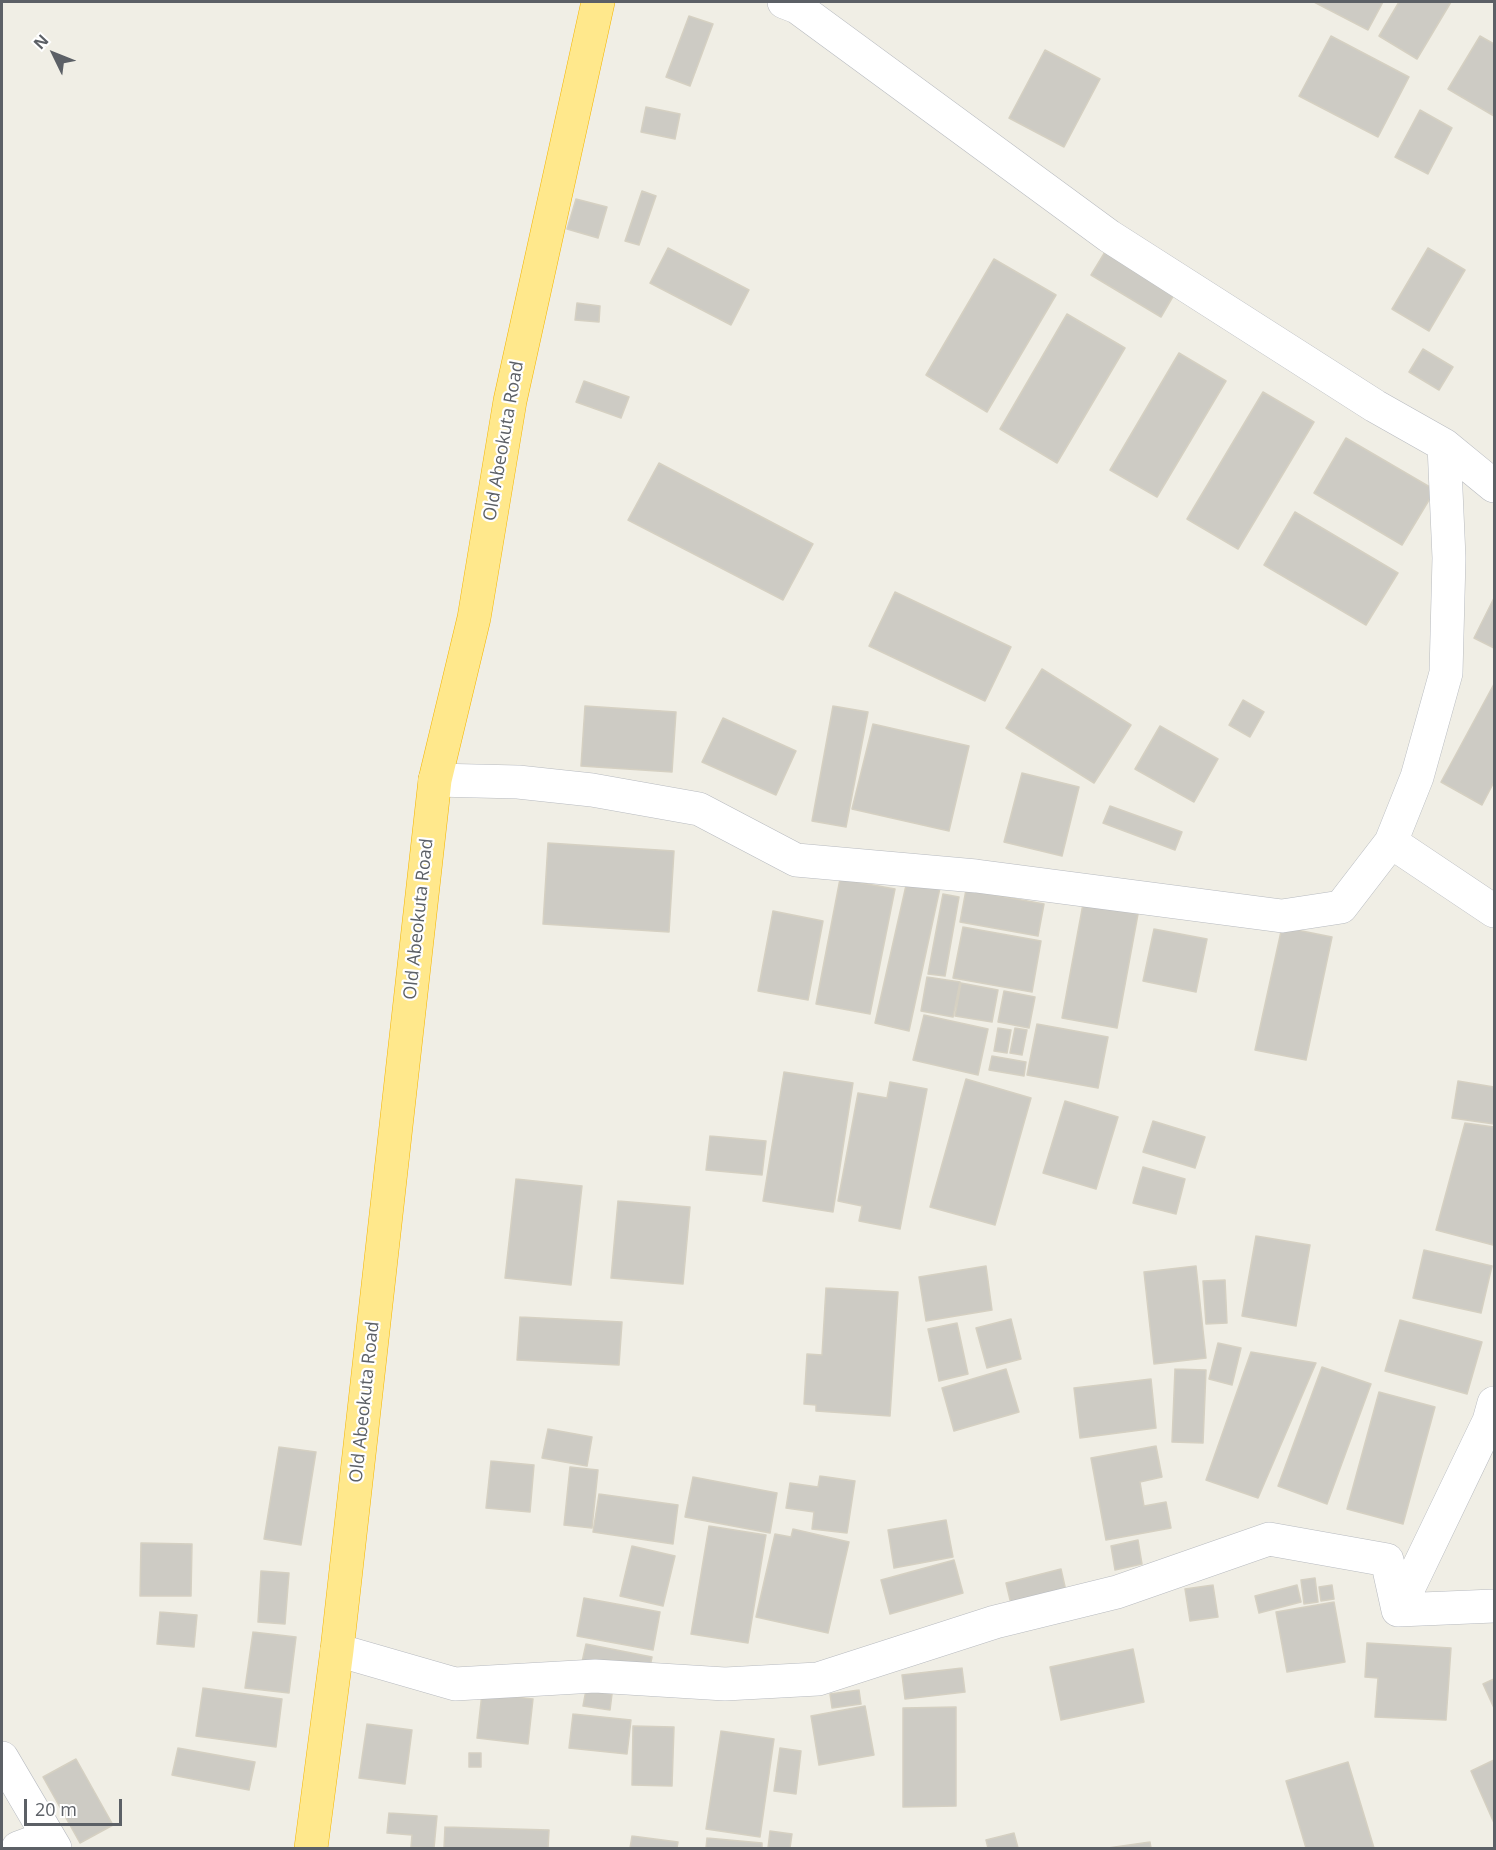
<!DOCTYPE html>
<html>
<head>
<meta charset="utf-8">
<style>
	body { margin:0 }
	#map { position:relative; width:1496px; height:1850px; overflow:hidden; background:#f0eee5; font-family:"Open Sans",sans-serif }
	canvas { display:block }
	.frame { position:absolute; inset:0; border:3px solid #5c6066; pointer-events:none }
	.north { position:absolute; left:24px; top:24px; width:60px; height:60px; -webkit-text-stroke:4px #fff; paint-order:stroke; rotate:313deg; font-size:16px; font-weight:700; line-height:24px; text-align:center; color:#5c6066 }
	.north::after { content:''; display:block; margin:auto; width:21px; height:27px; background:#5c6066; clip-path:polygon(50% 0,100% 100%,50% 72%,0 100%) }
	.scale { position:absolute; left:24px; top:1799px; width:98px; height:27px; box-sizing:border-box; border:3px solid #5c6066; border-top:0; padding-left:8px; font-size:18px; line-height:21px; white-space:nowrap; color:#5c6066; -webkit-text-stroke:4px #fff; paint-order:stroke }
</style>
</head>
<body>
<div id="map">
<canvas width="1496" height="1850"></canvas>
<div class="frame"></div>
<div class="north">N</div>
<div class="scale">20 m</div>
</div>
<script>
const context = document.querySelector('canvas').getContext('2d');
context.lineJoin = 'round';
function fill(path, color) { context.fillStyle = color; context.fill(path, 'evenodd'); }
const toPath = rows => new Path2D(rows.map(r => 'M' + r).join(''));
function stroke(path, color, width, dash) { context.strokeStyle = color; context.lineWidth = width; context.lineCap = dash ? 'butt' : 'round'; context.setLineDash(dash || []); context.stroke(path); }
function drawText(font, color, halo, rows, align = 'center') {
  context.font = font + ' "Open Sans",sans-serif'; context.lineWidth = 4.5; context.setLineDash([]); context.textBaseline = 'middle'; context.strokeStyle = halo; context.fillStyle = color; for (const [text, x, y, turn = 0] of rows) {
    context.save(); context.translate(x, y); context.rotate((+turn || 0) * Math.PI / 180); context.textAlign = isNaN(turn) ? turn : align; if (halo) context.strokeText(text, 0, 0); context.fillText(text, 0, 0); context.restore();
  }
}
const building = toPath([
	[1314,2,1383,2,1368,30,1314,2],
	[1399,2,1451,2,1417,59,1379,36,1399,2],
	[689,16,713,24,690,86,666,77,689,16],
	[1331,36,1409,77,1378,137,1299,96,1331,36],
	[1480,36,1494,44,1494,116,1448,89,1480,36],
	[1045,50,1100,79,1064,147,1009,118,1045,50],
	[646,107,680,114,675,139,641,132,646,107],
	[1420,110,1452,128,1428,174,1395,157,1420,110],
	[642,191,656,196,639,245,625,241,642,191],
	[576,199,607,207,598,238,567,229,576,199],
	[668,248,749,290,731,325,650,283,668,248],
	[1428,248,1465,270,1429,331,1392,309,1428,248],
	[1105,252,1175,293,1161,317,1091,275,1105,252],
	[994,259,1056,295,987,412,926,375,994,259],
	[577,303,600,306,599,322,575,320,577,303],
	[1067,314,1125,348,1057,463,1000,429,1067,314],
	[1423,349,1453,367,1439,390,1409,372,1423,349],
	[1179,353,1226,381,1157,497,1110,470,1179,353],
	[584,381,629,397,621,418,576,402,584,381],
	[1263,392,1314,422,1238,549,1187,519,1263,392],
	[1346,438,1435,490,1402,545,1314,493,1346,438],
	[659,463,813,544,783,600,628,520,659,463],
	[1295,512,1398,573,1366,625,1264,565,1295,512],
	[895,592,1011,647,985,701,869,646,895,592],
	[1494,598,1494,648,1474,638,1494,598],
	[1042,669,1131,725,1094,783,1006,728,1042,669],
	[1494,684,1494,782,1482,805,1441,782,1494,684],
	[1243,700,1264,712,1250,737,1229,725,1243,700],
	[585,706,676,712,672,772,581,766,585,706],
	[833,706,868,712,846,827,812,821,833,706],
	[723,718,796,751,776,795,702,762,723,718],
	[873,724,969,746,949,831,852,809,873,724],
	[1160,726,1218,759,1194,802,1135,769,1160,726],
	[1022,773,1079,787,1062,856,1004,842,1022,773],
	[1110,806,1182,832,1175,850,1103,823,1110,806],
	[548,843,674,851,669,932,543,924,548,843],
	[840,879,895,889,870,1014,816,1004,840,879],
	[907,881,940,888,909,1031,875,1023,907,881],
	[966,890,1044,904,1038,936,960,922,966,890],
	[943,894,959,897,945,976,928,974,943,894],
	[1083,904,1138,914,1117,1028,1062,1018,1083,904],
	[773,911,823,921,808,1000,758,991,773,911],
	[963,927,1041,941,1032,992,953,978,963,927],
	[1282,927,1332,937,1306,1060,1255,1050,1282,927],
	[1154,929,1207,939,1196,992,1143,981,1154,929],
	[927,977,960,982,953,1017,921,1011,927,977],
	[961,983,998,990,992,1022,955,1016,961,983],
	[1004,991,1035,997,1029,1028,998,1022,1004,991],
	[924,1015,988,1029,978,1075,913,1060,924,1015],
	[1037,1024,1108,1037,1098,1088,1027,1075,1037,1024],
	[998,1028,1011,1030,1007,1053,994,1051,998,1028],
	[1015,1028,1027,1030,1022,1055,1010,1053,1015,1028],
	[992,1056,1026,1062,1024,1076,989,1070,992,1056],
	[784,1072,853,1083,833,1212,763,1201,784,1072],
	[966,1079,1031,1098,995,1225,930,1207,966,1079],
	[1458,1081,1494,1087,1494,1124,1452,1118,1458,1081],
	[890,1082,927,1089,900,1229,859,1221,862,1206,838,1201,858,1093,887,1098,890,1082],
	[1065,1101,1118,1117,1096,1189,1043,1173,1065,1101],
	[1153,1121,1205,1137,1195,1168,1143,1152,1153,1121],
	[1465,1123,1494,1127,1494,1238,1493,1245,1436,1230,1465,1123],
	[710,1136,766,1141,762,1175,706,1170,710,1136],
	[1143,1167,1185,1179,1176,1214,1133,1203,1143,1167],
	[516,1179,582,1186,571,1285,505,1278,516,1179],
	[618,1201,690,1207,683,1284,611,1278,618,1201],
	[1256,1236,1310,1245,1296,1326,1242,1316,1256,1236],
	[1424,1250,1492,1266,1481,1313,1413,1298,1424,1250],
	[986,1266,992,1310,926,1321,919,1277,986,1266],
	[1196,1266,1206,1358,1154,1364,1144,1272,1196,1266],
	[1225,1280,1227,1323,1206,1324,1203,1281,1225,1280],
	[826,1288,898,1292,890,1416,816,1411,816,1405,804,1404,807,1354,822,1355,826,1288],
	[520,1317,622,1322,619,1365,517,1360,520,1317],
	[1011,1319,1021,1359,987,1368,976,1328,1011,1319],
	[1400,1320,1482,1342,1467,1394,1385,1371,1400,1320],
	[957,1323,968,1374,939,1381,928,1329,957,1323],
	[1218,1343,1241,1348,1232,1385,1209,1379,1218,1343],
	[1251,1352,1316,1363,1258,1498,1206,1480,1251,1352],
	[1322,1367,1371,1384,1327,1504,1278,1486,1322,1367],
	[1006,1369,1019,1412,954,1431,942,1388,1006,1369],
	[1175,1369,1206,1370,1203,1443,1172,1442,1175,1369],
	[1151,1379,1156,1428,1080,1438,1074,1388,1151,1379],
	[1379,1392,1435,1407,1403,1524,1347,1509,1379,1392],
	[548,1429,592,1437,587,1466,542,1458,548,1429],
	[1156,1446,1162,1477,1140,1482,1144,1506,1166,1502,1171,1528,1106,1540,1091,1458,1156,1446],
	[279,1447,316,1452,301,1545,264,1539,279,1447],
	[491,1461,534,1465,530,1512,486,1508,491,1461],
	[570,1467,598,1470,592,1528,564,1525,570,1467],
	[820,1476,855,1481,847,1533,812,1529,814,1512,786,1508,790,1483,818,1487,820,1476],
	[693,1477,777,1493,770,1533,685,1517,693,1477],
	[599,1494,678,1505,673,1544,593,1532,599,1494],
	[946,1520,953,1557,894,1568,888,1530,946,1520],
	[709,1526,766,1535,748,1643,691,1634,709,1526],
	[793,1529,849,1542,828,1633,756,1617,775,1534,791,1537,793,1529],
	[1138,1540,1142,1564,1115,1570,1111,1546,1138,1540],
	[141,1543,192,1544,191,1596,140,1596,141,1543],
	[632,1546,675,1556,663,1606,620,1596,632,1546],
	[954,1560,963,1593,890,1614,881,1580,954,1560],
	[1061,1569,1066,1591,1011,1604,1006,1583,1061,1569],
	[261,1571,289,1573,285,1624,258,1622,261,1571],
	[1315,1578,1318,1602,1304,1604,1301,1580,1315,1578],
	[1213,1585,1218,1617,1190,1621,1185,1589,1213,1585],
	[1297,1585,1301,1602,1259,1613,1255,1596,1297,1585],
	[1332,1585,1334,1599,1321,1601,1319,1587,1332,1585],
	[584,1598,660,1612,653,1650,577,1636,584,1598],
	[1334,1602,1345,1662,1287,1672,1276,1612,1334,1602],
	[160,1612,197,1615,194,1647,157,1644,160,1612],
	[253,1632,296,1637,289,1693,245,1688,253,1632],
	[1367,1643,1451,1648,1446,1720,1375,1717,1378,1678,1365,1677,1367,1643],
	[586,1644,652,1657,648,1676,582,1662,586,1644],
	[1133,1649,1144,1702,1061,1720,1050,1667,1133,1649],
	[962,1668,965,1692,905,1699,902,1675,962,1668],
	[1494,1679,1494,1708,1483,1684,1494,1679],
	[203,1688,282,1699,276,1747,196,1736,203,1688],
	[586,1690,612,1694,610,1710,583,1706,586,1690],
	[859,1690,861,1704,832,1708,830,1694,859,1690],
	[482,1693,533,1699,528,1744,477,1738,482,1693],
	[865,1706,874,1755,819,1765,811,1716,865,1706],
	[956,1707,956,1806,903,1807,903,1708,956,1707],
	[573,1714,631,1720,627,1754,569,1748,573,1714],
	[367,1724,412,1730,405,1784,359,1778,367,1724],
	[633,1726,674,1727,672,1786,632,1785,633,1726],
	[721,1731,774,1739,760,1837,706,1829,721,1731],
	[178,1748,255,1762,249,1790,172,1775,178,1748],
	[780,1748,801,1751,796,1794,774,1791,780,1748],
	[469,1753,481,1753,481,1767,469,1767,469,1753],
	[76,1759,113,1825,80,1843,43,1777,76,1759],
	[1494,1760,1494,1823,1471,1771,1494,1760],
	[1348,1762,1374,1848,1306,1848,1286,1781,1348,1762],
	[389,1813,437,1816,434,1848,411,1847,412,1835,387,1833,389,1813],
	[445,1827,549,1830,548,1848,444,1848,445,1827],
	[770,1831,792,1834,790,1848,768,1848,770,1831],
	[1014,1833,1018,1848,988,1848,986,1840,1014,1833],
	[632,1836,678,1842,677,1848,630,1848,632,1836],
	[707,1838,762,1843,762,1848,706,1848,707,1838],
	[1150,1842,1151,1848,1108,1848,1150,1842]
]);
const street = toPath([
	[1444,445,1494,486],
	[435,780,518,782,592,790,699,809,796,860,976,876,1282,916,1341,907,1391,842,1417,777,1446,673,1449,558,1444,445,1375,406,1109,236,797,7,784,2],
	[1391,842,1494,911],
	[1398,1610,1489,1421,1494,1403],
	[337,1650,455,1684,595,1676,725,1684,818,1679,995,1622,1117,1592,1269,1539,1387,1560,1398,1610,1494,1606],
	[18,1848,48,1837]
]);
const secondary = toPath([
	[2,1758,55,1848]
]);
const highway = toPath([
	[311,1848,337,1650,435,780,474,618,510,401,598,2]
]);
const streetNames = [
	["Old Abeokuta Road",504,441,-80],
	["Old Abeokuta Road",419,919,-84],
	["Old Abeokuta Road",365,1402,-84]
];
fill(building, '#cdcbc4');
stroke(building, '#d5d0c2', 1.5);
stroke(street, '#b7babf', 34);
stroke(secondary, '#b8bbc1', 34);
stroke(highway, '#f4b500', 34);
stroke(street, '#fff', 33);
stroke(secondary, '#fff', 33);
stroke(highway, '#ffe88c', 33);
drawText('18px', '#5c6066', '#fff', streetNames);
</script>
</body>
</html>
